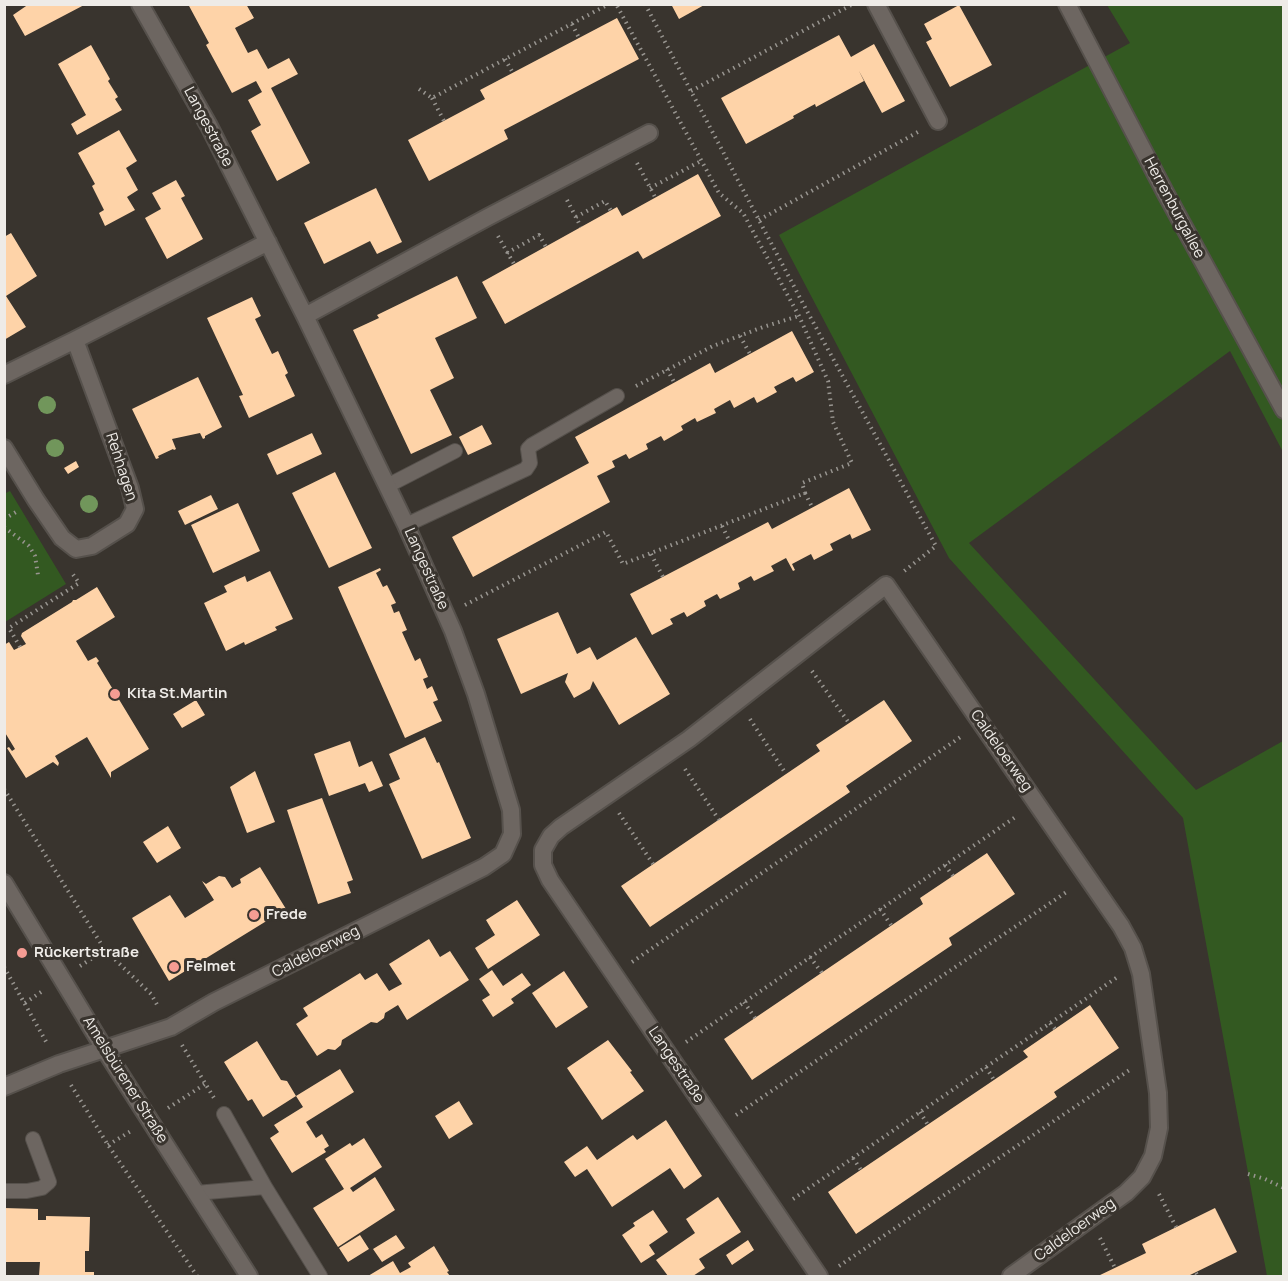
<!DOCTYPE html>
<html>
<head>
<meta charset="utf-8">
<style>
	body { margin:0 }
	#map { position:relative; width:1288px; height:1281px; overflow:hidden; background:#39342e; font-family:Manrope,sans-serif }
	canvas { display:block }
	.frame { position:absolute; inset:0; border:6px solid #eeebe7; pointer-events:none }
</style>
</head>
<body>
<div id="map">
<canvas width="1288" height="1281"></canvas>
<div class="frame"></div>
</div>
<script>
const context = document.querySelector('canvas').getContext('2d');
context.lineJoin = 'round';
function fill(path, color) { context.fillStyle = color; context.fill(path, 'evenodd'); }
const toPath = rows => new Path2D(rows.map(r => 'M' + r).join(''));
function stroke(path, color, width, dash) { context.strokeStyle = color; context.lineWidth = width; context.lineCap = dash ? 'butt' : 'round'; context.setLineDash(dash || []); context.stroke(path); }
function drawText(font, color, halo, rows, align = 'center') {
  context.font = font + ' Manrope,sans-serif'; context.lineWidth = 6; context.setLineDash([]); context.textBaseline = 'middle'; context.strokeStyle = halo; context.fillStyle = color; for (const [text, x, y, turn = 0] of rows) {
    context.save(); context.translate(x, y); context.rotate((+turn || 0) * Math.PI / 180); context.textAlign = isNaN(turn) ? turn : align; if (halo) context.strokeText(text, 0, 0); context.fillText(text, 0, 0); context.restore();
  }
}
const green = toPath([
	[1107,5,1283,5,1283,452,1230,351,969,543,1196,790,1283,741,1283,1276,1267,1276,1183,818,949,558,779,235,1130,43],
	[10,491,66,584,5,622,4,494]
]);
const building = toPath([
	[29,4,86,4,25,36,13,15],
	[188,4,246,4,254,18,235,28,248,53,257,49,268,69,289,58,298,74,271,88,310,163,277,181,251,131,261,125,248,100,262,92,256,81,232,93,206,45,209,43],
	[671,4,706,4,679,19],
	[959,5,992,65,950,87,926,42,932,39,924,24],
	[617,18,639,59,504,130,508,139,429,181,408,140,485,99,480,90],
	[839,35,851,57,874,44,905,101,882,113,859,71,864,81,816,107,815,104,793,116,794,118,746,144,721,98],
	[91,45,110,79,108,81,118,97,115,99,122,110,77,135,71,124,86,115,58,64],
	[119,130,137,161,126,168,138,190,127,197,135,210,105,226,99,213,104,210,92,186,95,184,78,153],
	[698,174,721,216,643,259,638,251,505,324,482,282,617,207,622,216],
	[176,180,185,196,181,198,203,239,167,259,145,218,161,209,152,193],
	[376,188,402,242,377,254,370,241,324,264,304,223],
	[11,233,37,276,6,296,26,327,4,340,4,237],
	[457,276,477,318,435,338,454,378,430,390,452,435,411,454,353,330,379,318,377,315],
	[252,297,261,316,255,319,272,354,278,351,288,373,285,375,295,396,249,418,239,396,243,395,207,318],
	[792,331,814,372,796,382,793,377,774,387,777,392,757,403,754,397,734,408,730,400,714,409,716,413,697,422,695,418,681,426,683,430,664,441,661,436,646,444,648,449,629,459,626,454,612,461,615,467,597,476,610,502,473,577,452,537,589,463,575,437,710,363,715,373],
	[198,377,222,427,205,436,205,438,203,439,200,433,172,439,176,449,174,450,173,449,158,456,159,458,156,459,132,409],
	[482,425,492,444,468,455,459,437],
	[312,433,322,454,277,475,267,454],
	[76,461,79,467,68,474,64,468],
	[335,472,372,548,329,568,292,493],
	[849,488,871,530,852,539,850,534,830,544,833,550,814,560,811,554,792,564,795,570,793,571,786,558,771,566,774,571,754,581,751,576,738,583,740,589,720,599,717,594,704,601,706,606,687,617,684,612,670,619,673,624,652,635,630,594,768,522,772,529],
	[211,495,218,509,185,525,178,511],
	[238,503,260,551,213,573,191,525],
	[380,568,381,570,376,573,383,587,387,585,396,603,391,605,394,613,399,611,407,630,402,632,415,661,420,658,428,677,423,679,427,689,432,686,438,700,433,702,442,721,405,738,338,587],
	[270,571,293,619,275,627,277,630,245,645,244,642,226,651,204,603,227,592,224,586,234,581,245,576,247,582],
	[97,587,115,617,76,641,88,661,96,657,99,661,97,663,149,749,111,772,111,778,87,737,55,756,59,763,58,766,53,762,26,778,7,748,9,747,12,751,15,749,4,731,4,645,9,642,14,650,26,644,21,636,22,633,72,602,73,600,76,600],
	[558,612,577,654,590,647,597,660,636,637,670,694,619,725,593,681,590,689,574,698,565,682,568,673,521,694,497,639],
	[196,700,205,715,182,728,173,714],
	[884,700,912,741,846,786,850,792,650,927,621,886,820,751,816,745],
	[425,737,437,763,439,762,471,838,422,859,389,784,400,779,389,754],
	[350,741,359,767,372,761,383,786,369,792,365,783,329,796,314,754],
	[255,771,275,822,247,833,230,787],
	[322,798,353,880,347,882,351,893,318,904,287,810],
	[168,826,181,848,157,863,143,842],
	[987,853,1015,894,949,938,952,945,752,1080,724,1039,923,904,920,898],
	[260,867,286,909,169,981,132,918,170,895,185,918,214,900,202,881,206,884,219,876,225,877,232,888,241,883,240,879],
	[517,900,540,935,488,969,475,948,495,935,486,920],
	[429,939,440,957,450,951,469,980,407,1020,398,1005,385,1013,384,1018,377,1023,371,1022,342,1040,341,1045,335,1050,328,1049,317,1056,296,1024,308,1016,303,1008,360,973,365,980,377,973,389,991,402,984,389,964],
	[492,970,503,986,522,973,531,985,511,999,514,1003,493,1017,482,1000,490,995,479,979],
	[564,971,588,1007,556,1028,532,993],
	[1090,1005,1119,1048,1054,1092,1057,1097,856,1234,828,1192,1028,1057,1023,1051],
	[608,1040,632,1071,630,1072,644,1091,602,1120,567,1068],
	[257,1041,281,1080,287,1081,296,1096,263,1117,252,1099,248,1101,224,1062],
	[340,1069,354,1092,306,1122,316,1138,322,1134,329,1146,324,1149,326,1152,292,1173,270,1138,279,1132,274,1125,303,1107,296,1096],
	[459,1101,473,1124,449,1139,435,1116],
	[666,1120,702,1176,684,1189,670,1168,612,1207,587,1169,575,1177,564,1162,587,1146,597,1160,633,1135,637,1140],
	[364,1138,382,1167,350,1188,353,1192,375,1177,395,1210,338,1247,313,1208,344,1189,325,1159,350,1143,352,1146],
	[718,1197,741,1232,699,1259,705,1268,693,1276,668,1276,656,1260,695,1233,686,1219],
	[4,1208,38,1209,38,1220,46,1220,46,1216,90,1217,89,1251,85,1251,85,1272,94,1272,94,1276,39,1276,40,1262,4,1262],
	[1215,1208,1237,1252,1188,1276,1098,1276,1146,1253,1142,1244],
	[653,1210,668,1232,649,1245,655,1254,641,1263,622,1235,635,1226,633,1223],
	[360,1235,369,1249,348,1262,339,1248],
	[396,1235,405,1248,382,1262,373,1249],
	[748,1240,754,1250,732,1265,726,1255],
	[434,1246,449,1271,447,1272,450,1276,368,1276,393,1261,400,1273,411,1267,408,1263]
]);
const path = toPath([
	[645,4,808,313,936,546,903,572],
	[572,24,579,38],
	[505,59,513,73],
	[419,89,432,98,609,4],
	[691,91,853,4],
	[432,98,444,121],
	[637,163,655,197],
	[650,188,701,161],
	[567,200,581,227],
	[576,217,605,201,611,211],
	[759,220,918,132],
	[498,236,514,264],
	[507,253,539,235,546,247],
	[740,336,750,354],
	[667,369,674,382],
	[636,386,713,346,763,327,799,316],
	[805,493,812,507],
	[4,519,16,512],
	[722,526,730,542],
	[4,527,29,546,35,556,38,575],
	[651,554,663,577],
	[465,605,606,532,623,564,805,493,802,483,852,463,833,422,828,381,799,316,743,213,719,193,616,4],
	[20,647,9,628,79,583,72,573],
	[812,671,849,723],
	[750,719,786,774],
	[685,769,719,820],
	[4,789,105,950,151,994,159,1008],
	[619,813,653,864],
	[945,865,953,876],
	[880,909,891,925],
	[810,957,822,973],
	[632,962,962,736],
	[80,966,105,950],
	[4,967,48,1045],
	[744,1002,755,1018],
	[25,1003,44,990],
	[1050,1023,1055,1029],
	[686,1042,1017,816],
	[182,1045,214,1098],
	[986,1067,994,1080],
	[71,1085,108,1145,197,1276],
	[168,1108,205,1084],
	[920,1112,928,1125],
	[736,1115,1068,891],
	[108,1145,131,1131],
	[853,1158,861,1170],
	[1248,1174,1265,1179,1284,1188],
	[1159,1194,1176,1227],
	[793,1199,1119,976],
	[1100,1238,1115,1268],
	[839,1266,1131,1069],
	[1196,1273,1198,1276]
]);
const service = toPath([
	[387,486,455,451],
	[406,525,526,469,530,463,528,449,532,445,617,396],
	[224,1114,265,1187,320,1276],
	[4,1191,27,1191,42,1188,49,1182,33,1139],
	[196,1193,265,1187]
]);
const minor = toPath([
	[876,4,938,121],
	[1067,4,1166,194,1284,410],
	[305,316,488,217,649,133],
	[4,375,75,340],
	[4,448,36,500,62,538,76,549,92,546,127,524,135,509,130,488,75,340,268,242],
	[4,1087,59,1064,171,1027,214,1002,484,867,503,854,512,834,511,810,476,694,453,631,406,525,305,316,209,126,140,4],
	[819,1276,550,880,543,865,543,850,551,836,561,827,689,739,886,585,1121,926,1133,948,1141,974,1158,1093,1159,1128,1153,1156,1142,1177,1126,1193,1011,1276]
]);
const tertiary = toPath([
	[4,883,105,1050,249,1276]
]);
const trees = [
	[47,405],
	[55,448],
	[89,504]
];
const markers = [
	[115,694,6,"#f59c93"],
	[254,915,6,"#f59c93"],
	[22,953,6,"#f59c93"],
	[174,967,6,"#f59c93"]
];
const streetNames = [
	["Langestraße",208,127,62],
	["Herrenburgallee",1174,208,62],
	["Rehhagen",121,467,72],
	["Langestraße",426,569,66],
	["Caldeloerweg",1001,751,55],
	["Caldeloerweg",316,952,-27],
	["Langestraße",676,1065,56],
	["Amelsbürener Straße",125,1080,58],
	["Caldeloerweg",1075,1230,-36]
];
const poiNames = [
	["Kita St.Martin",127,694],
	["Frede",266,915],
	["Rückertstraße",34,953],
	["Felmet",186,967]
];
fill(green, '#335921');
fill(building, '#fed3a8');
stroke(service, '#56514c', 16);
stroke(minor, '#56514c', 20);
stroke(tertiary, '#56514c', 20);
stroke(path, '#989590', 4, [1.5, 4.5]);
stroke(service, '#6d6661', 14);
stroke(minor, '#6d6661', 16);
stroke(tertiary, '#6d6661', 16);
context.fillStyle = '#71965b';
for (const [x, y] of trees) { context.beginPath(); context.arc(x, y, 9, 0, 2 * Math.PI); context.fill(); }
for (const [x, y, r, color] of markers) { const dot = new Path2D(); dot.arc(x, y, r, 0, 2 * Math.PI); context.fillStyle = color; context.fill(dot); stroke(dot, '#39342e', 2); }
drawText('15px', '#eeebe7', '#39342e', streetNames);
drawText('bold 15px', '#eeebe7', '#39342e', poiNames, 'left');
</script>
</body>
</html>
